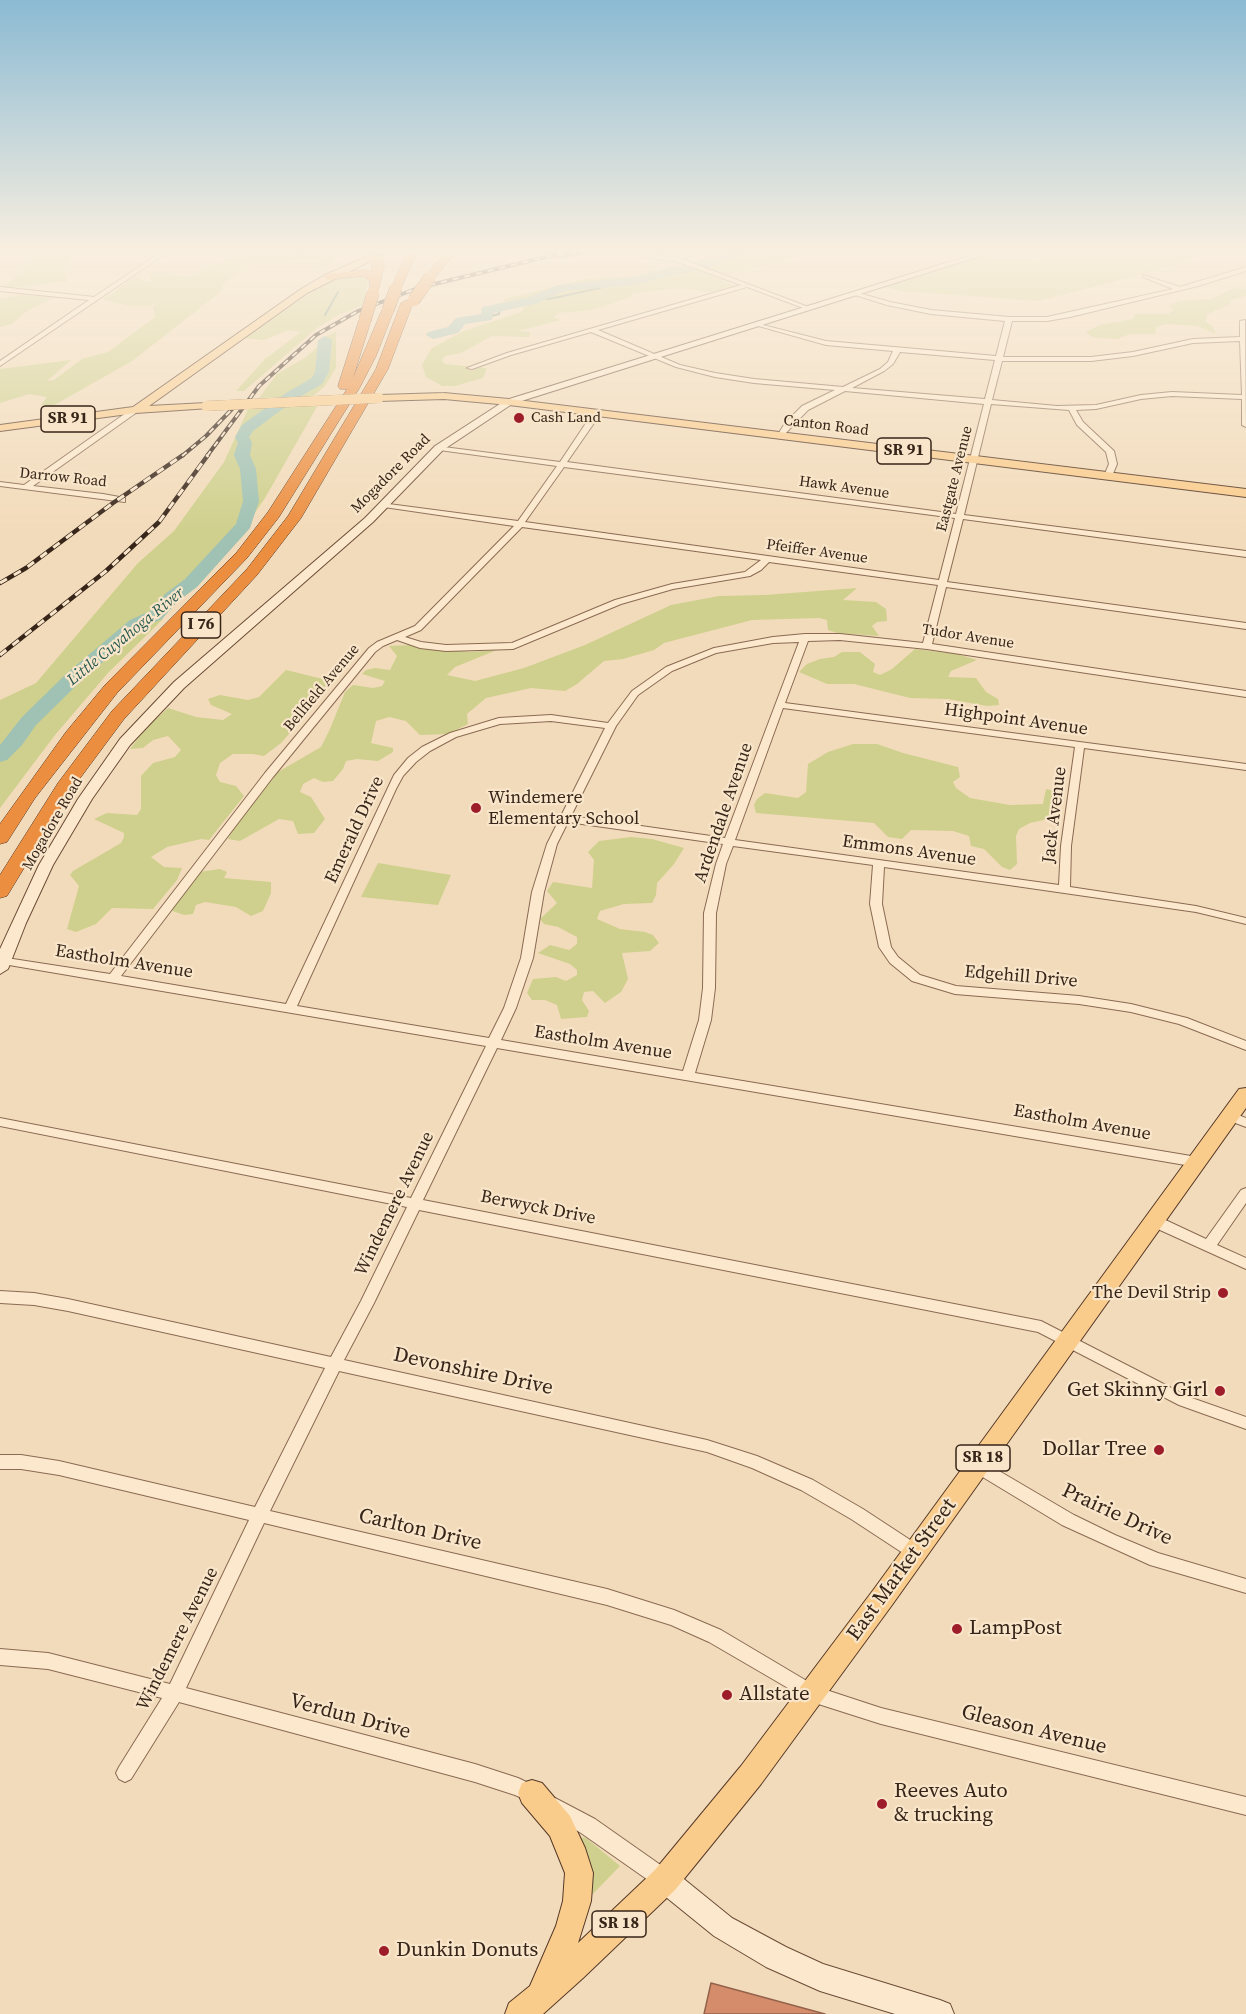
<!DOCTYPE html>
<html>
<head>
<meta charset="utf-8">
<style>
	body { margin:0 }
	canvas { display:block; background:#f2dbba }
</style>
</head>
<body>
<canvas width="1246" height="2014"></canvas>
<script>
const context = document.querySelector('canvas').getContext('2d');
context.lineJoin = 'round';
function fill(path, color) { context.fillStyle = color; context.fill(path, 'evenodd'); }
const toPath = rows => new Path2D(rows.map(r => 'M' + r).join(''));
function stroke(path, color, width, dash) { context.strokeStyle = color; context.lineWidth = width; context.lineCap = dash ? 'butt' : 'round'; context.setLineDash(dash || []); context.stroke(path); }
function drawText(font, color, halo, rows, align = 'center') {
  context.font = font + ' "Source Serif 4",serif'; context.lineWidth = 4.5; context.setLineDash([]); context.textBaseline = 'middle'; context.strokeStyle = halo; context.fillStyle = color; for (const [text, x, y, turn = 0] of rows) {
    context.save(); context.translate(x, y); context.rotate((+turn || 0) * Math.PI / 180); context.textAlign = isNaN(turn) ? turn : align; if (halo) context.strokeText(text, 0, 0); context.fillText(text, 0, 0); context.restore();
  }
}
const green = toPath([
	[35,252,84,252,70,258,64,266,67,281,1,289,24,270],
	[227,252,344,252,324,266,312,268,323,259,259,261,248,265,221,286,223,290,132,361,51,407,41,405,47,397,29,394,0,403,0,369,71,360,47,381,54,380,82,359,108,352,155,317,153,307,157,303,148,306,130,306,103,300,129,281,138,276,140,280,151,282,150,276,145,273,153,272,193,277,211,264,219,264,229,258,239,258,241,256],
	[743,252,811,252,725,275,698,265],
	[1017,252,1207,252,1144,274,1038,301,901,291,884,287,982,257,1041,262,1045,255],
	[690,267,735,286,712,292,680,288,634,293,629,298,590,310,559,313,553,317,560,320,518,331,530,332,529,337,492,336,461,353,445,356,442,360,444,364,487,368,483,378,455,386,442,386,426,377,422,365,432,348,464,331,521,312,528,300,503,302,505,299,589,278,652,276],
	[364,275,368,279,363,305,340,314,317,328,244,391,236,391,265,359,301,332,288,330,264,340,245,338,316,288,338,278],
	[1234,288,1246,289,1246,296,1230,300,1229,305,1207,314,1206,322,1213,327,1216,334,1197,326,1167,324,1156,327,1155,334,1130,334,1117,339,1092,337,1086,332,1100,325,1133,319,1135,314,1168,314,1174,310,1170,305,1180,301,1211,299],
	[21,295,55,297,25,312,12,324,0,327,0,299],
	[336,332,336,368,325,386,313,396,259,398,277,374,306,357,320,345,322,339],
	[318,405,265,498,239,536,204,575,159,617,163,619,108,673,55,735,0,808,0,700,36,683,138,563,174,531,224,462,249,407],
	[857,588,843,600,876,602,886,609,887,621,877,622,872,626,879,636,837,633,828,630,827,620,819,618,752,620,664,643,654,650,623,659,604,661,577,684,565,691,531,688,486,698,467,714,468,724,448,734,420,735,406,721,389,717,376,721,371,743,393,748,393,752,378,761,357,759,346,761,343,769,333,781,323,782,314,778,303,784,300,792,311,797,325,819,314,833,298,834,293,821,279,819,240,841,228,839,232,831,278,772,321,747,330,729,345,692,353,685,373,688,382,686,385,681,362,674,366,670,375,668,390,670,397,656,389,646,410,645,470,652,497,650,455,667,447,675,475,681,524,668,585,645,671,605,719,596,765,595],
	[915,649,957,654,977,660,951,671,948,677,976,678,986,692,998,699,999,705,987,706,948,699,910,698,854,684,827,684,799,672,807,664,820,659,834,657,842,652,860,652,875,664,873,672,880,675,892,669],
	[286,670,335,682,281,743,264,756,253,754,233,754,220,763,216,775,220,782,236,786,244,796,209,840,201,839,167,847,151,857,164,867,182,868,177,880,153,909,112,908,96,924,76,932,67,929,79,886,70,875,73,871,121,843,124,837,124,833,94,819,107,813,137,815,141,809,141,776,153,763,175,757,181,750,168,736,153,740,143,748,130,749,146,728,168,708,196,717,223,720,232,714,211,705,208,699,220,695,248,700,259,697],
	[853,744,877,744,903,753,958,767,960,777,953,782,956,788,970,798,1010,805,1043,804,1046,789,1063,793,1063,804,1053,812,1052,818,1030,823,1019,829,1016,836,1017,864,1010,870,1002,867,984,849,971,846,969,836,953,831,911,830,902,839,888,837,874,823,756,813,754,805,757,799,765,793,798,798,806,792,808,764,828,752],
	[631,837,652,839,684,848,674,864,657,883,656,895,652,903,624,904,600,911,597,919,620,929,645,932,653,935,659,943,650,951,622,953,628,979,621,992,605,1003,593,991,584,992,582,1000,589,1011,587,1017,561,1019,557,1005,545,1000,532,1000,527,993,533,979,556,977,566,981,577,975,577,970,570,964,538,953,550,945,569,950,577,944,577,937,558,927,544,924,540,919,557,903,547,891,553,882,592,888,594,860,588,852,599,841],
	[378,863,451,875,438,905,361,897],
	[220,869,227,872,224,878,271,882,271,893,263,911,251,916,236,907,205,902,196,905,193,914,184,915,170,910,199,872],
	[579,1837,586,1838,620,1866,587,1900]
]);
const stream = toPath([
	[296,252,299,255],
	[541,298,549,299,600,288,604,284],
	[325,315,338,292],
	[487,317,499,314,499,308]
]);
const river = toPath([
	[733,252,750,252,714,266,633,285,564,291,535,304,493,313,492,320,465,324,458,333,433,339,426,335,428,332,448,327,456,318,481,314,482,307,527,298,558,285,633,277,733,252],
	[325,336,332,340,329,372,322,384,296,399,253,431,249,437,252,443,250,455,256,469,259,501,250,528,197,587,177,602,162,619,142,628,80,682,36,725,22,745,7,760,0,762,0,745,22,717,66,674,130,620,150,611,165,594,185,579,236,524,243,501,240,469,234,455,238,443,235,437,242,425,286,393,312,378,315,372,318,340,325,336]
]);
const building = toPath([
	[711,1983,825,2014,704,2014,711,1983]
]);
const street = toPath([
	[161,252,168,252,0,366,0,361,89,300,0,291,0,287,94,297,161,252],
	[641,252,647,252,651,255,676,257,696,252,705,252,682,259,811,308,806,309,747,287,598,330,680,365,715,373,754,379,843,387,880,369,888,362,893,351,826,345,755,325,755,323,826,341,996,356,1005,321,931,314,887,305,852,294,855,292,890,302,931,310,1009,317,1047,317,1173,289,1143,277,1143,275,1180,287,1246,267,1246,271,1198,286,1070,317,1047,321,1012,321,1003,357,1091,357,1133,352,1193,339,1240,337,1240,321,1245,320,1246,427,1242,425,1242,399,1172,396,1141,399,1096,409,1076,410,1083,422,1114,451,1117,464,1112,476,1108,478,1104,476,1109,464,1106,452,1077,425,1069,410,991,404,964,515,1246,551,1246,557,963,519,947,582,1246,623,1246,629,946,587,932,644,1246,691,1246,697,927,649,840,640,808,641,785,703,1246,764,1246,770,1084,748,1071,846,1070,887,1196,906,1246,918,1246,924,1196,912,884,867,882,904,891,947,898,957,920,975,956,986,1079,996,1131,1004,1187,1018,1246,1041,1246,1050,1179,1024,1131,1012,1079,1004,955,994,912,981,890,963,879,947,870,904,873,865,733,846,726,864,716,913,715,988,711,1020,695,1073,1197,1157,1202,1159,1204,1162,1202,1165,1197,1167,497,1048,423,1200,1041,1321,1189,1397,1246,1417,1246,1429,1179,1405,1038,1332,419,1210,374,1303,344,1360,707,1440,757,1456,813,1480,863,1509,921,1547,923,1552,921,1557,915,1559,909,1557,851,1519,801,1490,752,1468,707,1452,339,1371,270,1511,607,1589,674,1610,721,1630,817,1687,881,1708,1246,1797,1246,1815,881,1724,812,1702,709,1642,671,1625,607,1605,264,1523,186,1688,475,1764,518,1778,541,1789,544,1795,541,1801,535,1804,515,1795,475,1782,179,1702,131,1779,125,1782,119,1779,116,1773,119,1767,162,1698,48,1669,0,1665,0,1649,48,1653,170,1684,249,1520,59,1475,21,1469,0,1469,0,1455,21,1455,59,1461,255,1507,325,1368,68,1311,34,1305,0,1303,0,1291,34,1293,68,1299,331,1357,361,1301,407,1207,0,1126,0,1118,411,1198,486,1046,3,964,0,963,0,957,110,974,265,773,369,648,377,642,415,626,514,526,384,507,381,507,381,503,518,521,557,466,439,450,436,450,436,446,560,462,594,411,597,411,601,413,567,462,956,514,984,404,845,391,808,410,781,438,777,436,785,423,802,406,835,390,754,383,715,377,676,367,591,332,511,355,472,369,467,368,507,353,741,285,675,261,647,258,641,252],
	[1240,341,1242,395,1172,392,1141,395,1096,405,1057,406,992,400,1002,361,1091,361,1133,356,1193,343,1240,341],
	[900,352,995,360,985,399,852,388,884,371,893,364,900,352],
	[564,467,955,518,939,580,525,522,564,467],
	[522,527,761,560,745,572,672,584,615,600,512,643,446,645,421,642,405,637,421,630,522,527],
	[769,562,938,585,923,643,840,634,805,634,773,637,714,648,666,667,632,691,608,723,551,715,499,718,450,733,422,747,408,758,394,775,286,1004,121,976,273,777,375,652,383,646,397,640,420,648,446,651,513,649,621,604,673,589,750,576,761,570,769,562],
	[799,642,725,838,571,816,616,726,638,695,672,671,716,653,773,643,799,642],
	[783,708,1075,747,1061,846,1059,885,735,840,783,708],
	[551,721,605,728,547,844,532,892,521,958,504,1008,489,1038,297,1006,396,789,403,776,416,762,430,751,456,737,500,724,551,721],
	[568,822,723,844,716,864,704,913,703,988,699,1020,683,1071,501,1040,516,1008,533,958,544,892,557,844,568,822],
	[133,408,140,410,33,486,103,494,125,498,125,502,0,486,0,482,24,485,133,408],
	[1230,1112,1246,1118,1246,1127,1225,1119,1224,1116,1225,1113,1230,1112],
	[1246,1188,1246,1203,1217,1245,1246,1258,1246,1269,1149,1225,1147,1221,1149,1217,1159,1217,1206,1239,1241,1190,1246,1188],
	[977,1458,1074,1515,1115,1535,1158,1553,1246,1579,1246,1593,1150,1565,1062,1525,971,1470,969,1465,971,1460,977,1458],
	[555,1798,595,1819,672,1873,675,1880,672,1887,665,1890,658,1887,581,1833,548,1813,546,1807,548,1801,555,1798]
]);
const secondary = toPath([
	[981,252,993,252,512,404,443,450,373,522,184,688,130,745,92,799,53,865,26,923,8,969,0,974,0,949,39,865,78,799,120,739,174,682,365,518,435,446,506,400,981,252],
	[665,1867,674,1871,732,1918,786,1947,823,1964,940,2000,950,2004,954,2014,895,2014,820,1991,766,1967,714,1936,656,1889,652,1880,656,1871,665,1867]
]);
const primary = toPath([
	[377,252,388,252,307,293,149,406,206,403,211,406,210,408,136,413,0,431,0,425,133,407,301,289,325,275,377,252],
	[444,393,509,399,1246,489,1246,497,509,405,444,399,379,401,374,398,379,395,444,393],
	[1246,1088,1246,1108,892,1605,761,1784,675,1890,583,1978,543,2014,505,2014,509,2003,530,1986,556,1926,563,1901,565,1873,550,1836,522,1803,518,1793,522,1783,532,1780,542,1783,570,1816,585,1848,593,1873,591,1901,578,1943,655,1870,741,1766,874,1589,1239,1089,1246,1088]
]);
const highway = toPath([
	[371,252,381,252,384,267,378,291,370,291,370,281,363,276,328,280,323,277,328,274,364,270,372,272,371,252],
	[407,252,417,252,401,288,396,291,392,290,391,288,407,252],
	[446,252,456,252,434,279,426,279,426,275,446,252],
	[407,300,413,303,388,369,301,518,257,575,124,719,72,789,7,896,0,898,0,875,58,783,112,711,247,569,288,516,376,369,401,303,407,300],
	[388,307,394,310,376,356,360,387,279,517,247,558,117,693,35,798,7,842,0,844,0,824,66,732,105,685,237,552,268,512,347,389,340,389,338,386,359,320,365,317,371,320,353,378,382,310,388,307]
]);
const railFar1 = toPath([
	[558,256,584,252],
	[182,456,206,436,234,407],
	[207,456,259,386,316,335,358,311,418,288,566,252]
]);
const rail = toPath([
	[0,583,26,568,113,503,183,455],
	[0,655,106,571,159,522,208,455]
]);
const primaryBridge = toPath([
	[206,406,379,398]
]);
const highwayBridge = toPath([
	[414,300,430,277],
	[388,310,396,288],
	[365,320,373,293]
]);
const markers = [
	[519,418,6,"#9e1d2b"],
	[476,808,6,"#9e1d2b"],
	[1223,1293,6,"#9e1d2b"],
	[1220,1391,6,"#9e1d2b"],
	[1159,1450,6,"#9e1d2b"],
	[957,1629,6,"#9e1d2b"],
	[727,1695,6,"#9e1d2b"],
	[882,1804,6,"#9e1d2b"],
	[384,1951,6,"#9e1d2b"]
];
const farPoinames = [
	["Cash Land",531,418]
];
const farStreetnames = [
	["Canton Road",826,426,7],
	["Mogadore Road",391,474,-45],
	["Darrow Road",63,478,6],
	["Eastgate Avenue",955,479,-76],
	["Hawk Avenue",844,488,8],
	["Pfeiffer Avenue",817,552,8],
	["Tudor Avenue",968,637,9],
	["Bellfield Avenue",322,688,-50],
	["Mogadore Road",53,824,-60]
];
const shields = [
	[68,419,54],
	[904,451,54],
	[201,625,39],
	[983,1458,54],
	[619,1924,54]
];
const shieldNames = [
	["SR 91",68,419],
	["SR 91",904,451],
	["I 76",201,625],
	["SR 18",983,1458],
	["SR 18",619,1924]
];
const farWaternames = [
	["Little Cuyahoga River",126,637,-39]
];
const streetNames = [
	["Highpoint Avenue",1016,720,8],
	["Ardendale Avenue",724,813,-71],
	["Jack Avenue",1055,815,-83],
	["Emerald Drive",355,830,-65],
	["Emmons Avenue",909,851,8],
	["Eastholm Avenue",124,962,9],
	["Edgehill Drive",1021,977,5],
	["Eastholm Avenue",603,1043,9],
	["Eastholm Avenue",1082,1123,10],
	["Windemere Avenue",395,1204,-64],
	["Berwyck Drive",538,1208,11],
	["Windemere Avenue",178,1639,-63]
];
const poiNames = [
	["Windemere",488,798],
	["Elementary School",488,819],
	["The Devil Strip",1211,1293,"right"]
];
const nearStreetnames = [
	["Devonshire Drive",473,1372,12],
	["Prairie Drive",1117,1515,25],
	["Carlton Drive",420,1530,13],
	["East Market Street",902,1570,-54],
	["Verdun Drive",350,1717,15],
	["Gleason Avenue",1034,1730,14]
];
const nearPoinames = [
	["Get Skinny Girl",1208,1391,"right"],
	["Dollar Tree",1147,1450,"right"],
	["LampPost",969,1629],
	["Allstate",739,1695],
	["Reeves Auto",894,1792],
	["& trucking",894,1816],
	["Dunkin Donuts",396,1951]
];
fill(green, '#cfd08d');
stroke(stream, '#669081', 2);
fill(river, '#9fc2b4');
fill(building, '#d48c6b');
stroke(building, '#94624b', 1.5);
stroke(street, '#8a6a53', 2);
stroke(secondary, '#6b4b36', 2);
stroke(primary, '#563928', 2);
stroke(highway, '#563928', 1);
fill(street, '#fce9cd');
fill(secondary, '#fce9cd');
fill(primary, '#facc8c');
fill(highway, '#ec8e40');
stroke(railFar1, '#372519', 4);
stroke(rail, '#372519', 4.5);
stroke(railFar1, '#f9e6ca', 2, [6]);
stroke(rail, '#f9e6ca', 3, [8]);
stroke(primaryBridge, '#563928', 10, []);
stroke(highwayBridge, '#563928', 13, []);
stroke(primaryBridge, '#facc8c', 10);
stroke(highwayBridge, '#ec8e40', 12);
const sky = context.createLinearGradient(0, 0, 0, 534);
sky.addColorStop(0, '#8bbad3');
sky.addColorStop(0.47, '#f9efe0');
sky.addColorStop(1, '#f9efe000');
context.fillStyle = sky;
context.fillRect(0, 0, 1246, 534);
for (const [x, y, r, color] of markers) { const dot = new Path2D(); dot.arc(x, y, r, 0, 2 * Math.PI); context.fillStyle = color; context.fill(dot); stroke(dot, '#f9e6ca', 2); }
drawText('15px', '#372519', '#f9e6ca', farPoinames, 'left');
drawText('15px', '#372519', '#f9e6ca', farStreetnames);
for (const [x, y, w] of shields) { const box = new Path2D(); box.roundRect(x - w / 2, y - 13, w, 26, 4.5); context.fillStyle = '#f9e6ca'; context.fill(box); stroke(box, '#372519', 1.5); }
drawText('bold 16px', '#372519', null, shieldNames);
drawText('italic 16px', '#275950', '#f9e6ca', farWaternames);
drawText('18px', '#372519', '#f9e6ca', streetNames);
drawText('18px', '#372519', '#f9e6ca', poiNames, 'left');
drawText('21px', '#372519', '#f9e6ca', nearStreetnames);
drawText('21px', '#372519', '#f9e6ca', nearPoinames, 'left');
</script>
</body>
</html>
